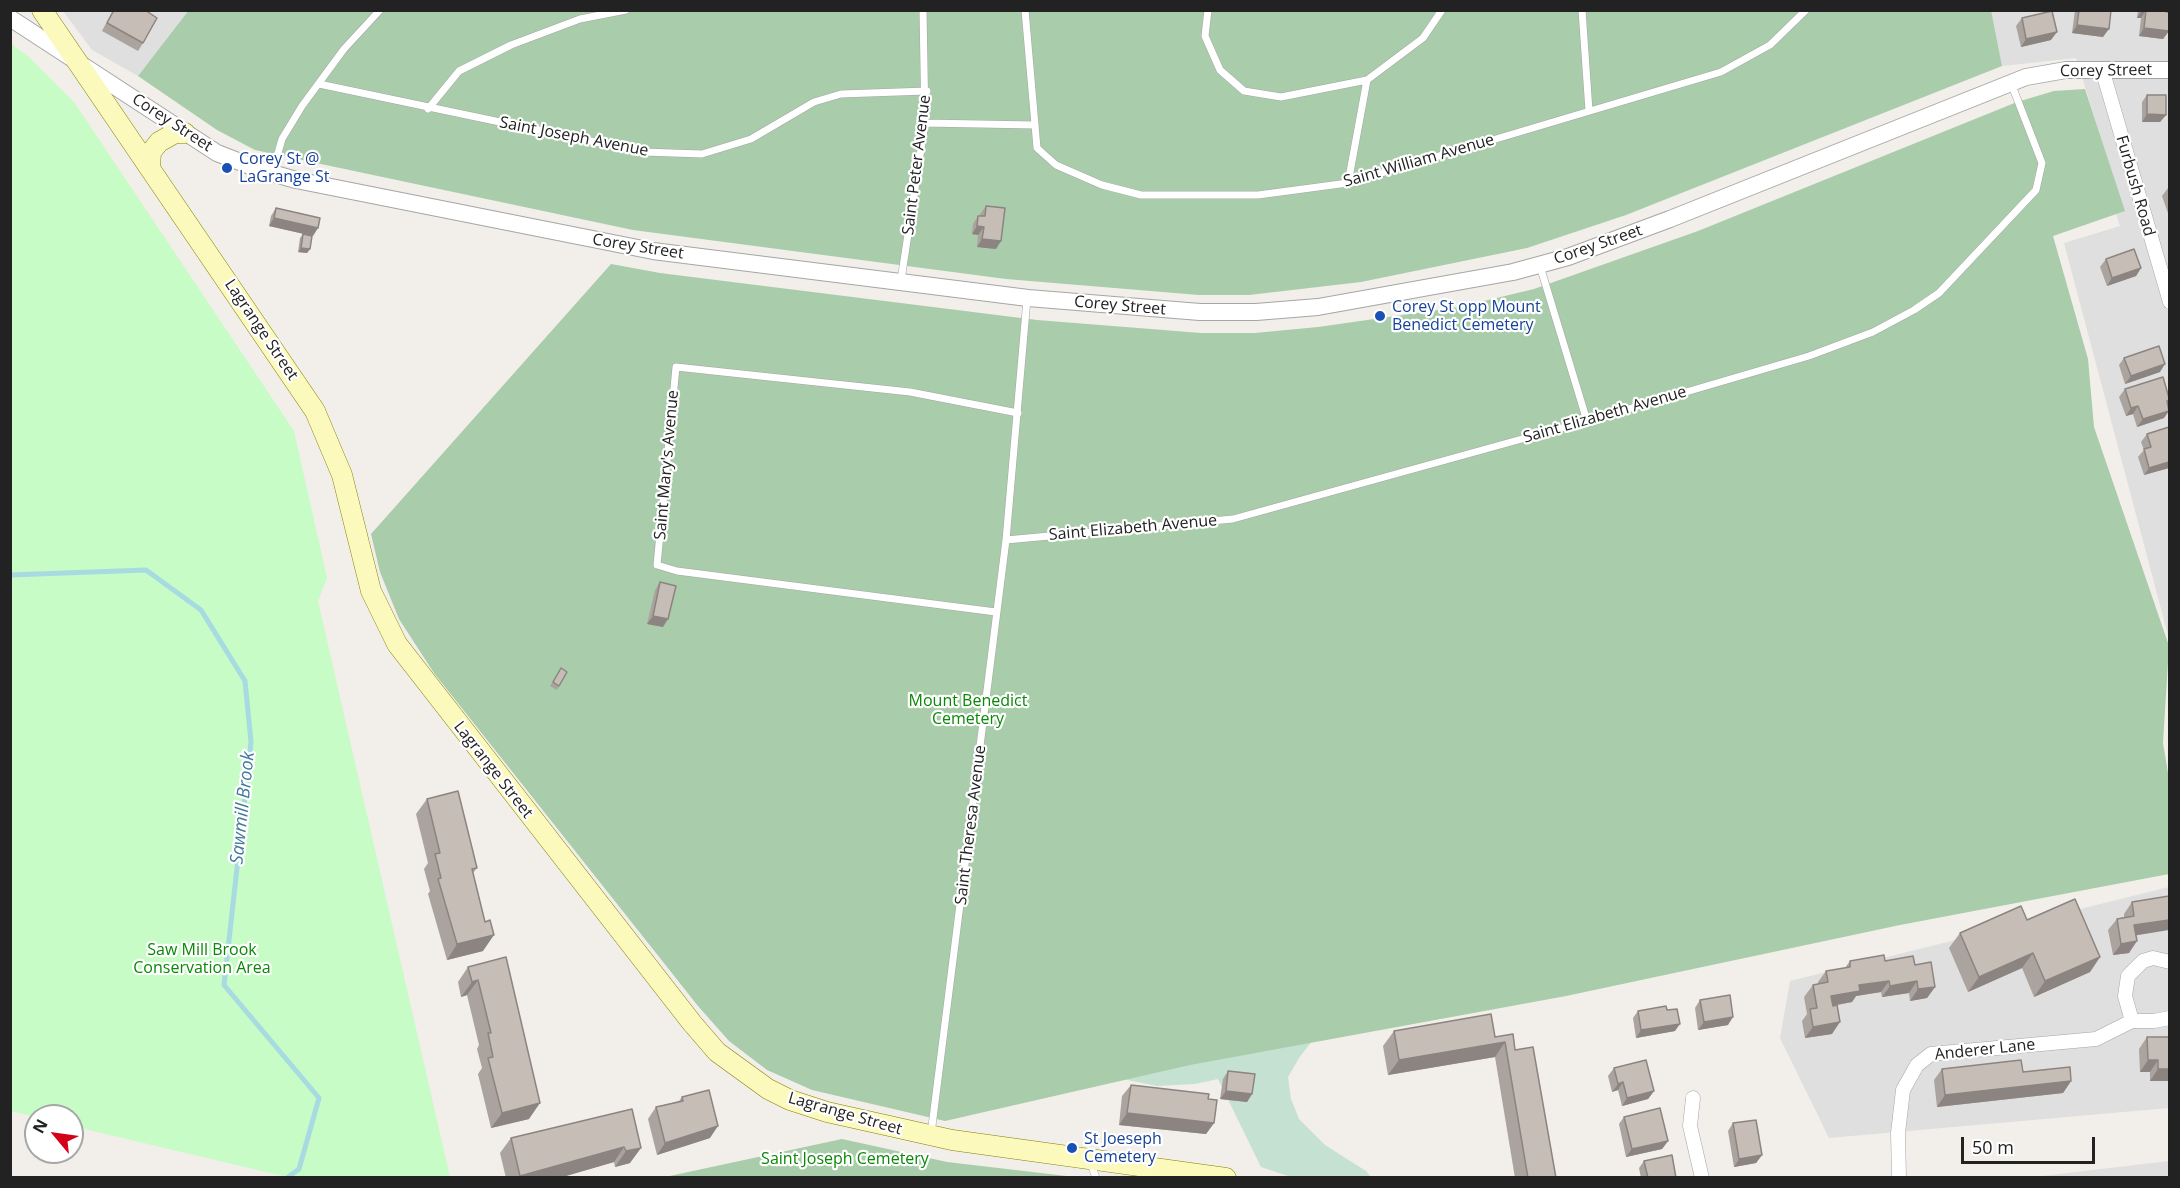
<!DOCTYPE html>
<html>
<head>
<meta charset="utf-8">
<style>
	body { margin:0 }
	#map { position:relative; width:2180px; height:1188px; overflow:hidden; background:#f2eee9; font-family:"Open Sans",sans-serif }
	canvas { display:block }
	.frame { position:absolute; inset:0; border:12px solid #222; pointer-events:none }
	.north { position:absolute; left:24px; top:1104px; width:60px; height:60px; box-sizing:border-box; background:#fff; border:2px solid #a7a7a7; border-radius:50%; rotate:299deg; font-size:16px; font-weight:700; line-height:24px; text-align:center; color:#222 }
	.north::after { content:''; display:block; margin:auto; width:21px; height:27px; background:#d40016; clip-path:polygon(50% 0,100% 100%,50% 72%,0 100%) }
	.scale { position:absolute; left:1961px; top:1137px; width:134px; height:27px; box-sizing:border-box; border:3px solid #222; border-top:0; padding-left:8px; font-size:18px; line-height:21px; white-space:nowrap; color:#222; -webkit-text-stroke:4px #fff; paint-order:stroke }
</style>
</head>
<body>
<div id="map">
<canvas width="2180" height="1188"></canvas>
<div class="frame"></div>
<div class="north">N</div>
<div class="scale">50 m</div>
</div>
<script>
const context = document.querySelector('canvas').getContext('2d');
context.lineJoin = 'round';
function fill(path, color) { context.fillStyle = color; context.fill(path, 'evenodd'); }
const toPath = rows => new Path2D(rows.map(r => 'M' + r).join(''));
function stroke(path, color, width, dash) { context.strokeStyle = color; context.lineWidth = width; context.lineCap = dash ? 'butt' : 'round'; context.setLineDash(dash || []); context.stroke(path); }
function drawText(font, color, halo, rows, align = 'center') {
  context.font = font + ' "Open Sans",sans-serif'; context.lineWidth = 4.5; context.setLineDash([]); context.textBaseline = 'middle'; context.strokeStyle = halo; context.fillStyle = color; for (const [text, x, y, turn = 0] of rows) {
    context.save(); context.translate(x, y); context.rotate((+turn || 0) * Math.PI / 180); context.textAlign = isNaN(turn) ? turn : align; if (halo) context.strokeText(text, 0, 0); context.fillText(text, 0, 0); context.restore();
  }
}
const residential = toPath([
	[63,11,189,11,138,76,92,50],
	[1991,11,2169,11,2169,639,2064,243,2120,226,2116,214,2124,211,2076,58,2002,66],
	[2169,887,2169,1108,1829,1138,1780,1038,1790,981],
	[2169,1161,2169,1177,2033,1177]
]);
const wetland = toPath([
	[1325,1024,1299,1058,1288,1077,1291,1099,1299,1119,1325,1145,1366,1171,1371,1177,1291,1177,1261,1167,1218,1079,1195,1084,1157,1086,1113,1077]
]);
const cemetery = toPath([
	[189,10,1991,10,2002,66,1626,215,1527,248,1361,282,1249,295,1199,295,1006,279,633,230,255,150,217,130,138,76],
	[2085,89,2125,211,2053,236,2088,359,2094,427,2169,646,2163,743,2169,779,2169,874,1900,925,1566,996,1190,1065,945,1121,812,1090,767,1070,729,1041,698,1006,434,673,399,619,380,572,371,534,611,264,660,273,1037,320,1201,333,1255,333,1318,327,1459,307,1534,289,1698,231,2017,102,2054,91],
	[842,1139,947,1162,1075,1177,665,1177]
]);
const park = toPath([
	[10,43,29,57,74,102,294,431,327,578,318,601,450,1177,287,1177,72,1126,72,1116,36,1117,11,1111]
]);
const stream = toPath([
	[10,575,146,570,201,610,245,681,251,742,224,985,319,1098,299,1169,287,1178]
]);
const service = toPath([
	[1025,10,1037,148,1056,165,1102,185,1141,195,1258,195,1348,183,1721,72,1770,45,1806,10],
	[1208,10,1205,36,1220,70,1244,91,1281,97,1367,80,1423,38,1442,10],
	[1582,10,1589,111],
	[319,84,643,152,702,154,751,139,814,102,841,94,927,91],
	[428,109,459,71,511,45,580,19,626,10],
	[925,123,1034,125],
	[272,174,282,139,302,106,344,49,380,10],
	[1348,183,1367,80],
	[1540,266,1587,421],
	[901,280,925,123,923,10],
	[1006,540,1233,519,1587,421,1809,356,1873,332,1914,310,1939,293,2036,190,2042,163,2011,83],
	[996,612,677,571,657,565,676,367,910,392,1018,413],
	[931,1134,1006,540,1027,299],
	[1090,1161,1096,1178]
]);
const minor = toPath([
	[2102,69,2170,302],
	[2132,1021,2125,996,2128,976,2143,961,2153,958,2170,962],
	[1693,1098,1690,1126,1702,1178],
	[1899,1178,1898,1133,1903,1090,1917,1065,1931,1054,2096,1039,2132,1021,2154,1021,2170,1018]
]);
const tertiary = toPath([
	[10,18,217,153,258,169,296,180,653,251,1028,298,1200,312,1256,312,1318,307,1513,272,1568,257,1670,219,2026,77,2066,70,2170,70]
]);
const secondary = toPath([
	[42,10,315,411,342,475,371,591,397,644,692,1023,717,1052,768,1089,790,1100,827,1112,952,1140,1226,1178],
	[150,167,151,152,159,142,175,133,185,133]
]);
const wall = toPath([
	[113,10,145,10,143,43,138,51,102,31],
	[2075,10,2111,10,2103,37,2072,33],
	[2138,10,2166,10,2169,31,2163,39,2139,36,2141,18,2137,18],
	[2022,18,2051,40,2021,47,2016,26],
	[2147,95,2166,115,2160,122,2142,122,2142,102],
	[2169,187,2169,216,2162,196,2168,188],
	[986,206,996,249,977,247,978,235,972,234,973,224,978,216,980,216,980,214],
	[276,208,313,236,269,226,271,216],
	[303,234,310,249,307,253,298,252,300,238],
	[2106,259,2141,268,2136,276,2107,286,2100,267],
	[2124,358,2160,372,2125,384,2119,365],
	[2125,389,2169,401,2167,404,2164,418,2137,427,2133,414,2126,416,2119,397],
	[2169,427,2169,468,2144,475,2138,457,2144,450,2141,442,2147,434],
	[660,582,663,627,647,624,655,590],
	[561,668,559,686,557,690,550,686],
	[427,799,477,868,473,873,483,951,447,960,428,894,430,891,424,869,428,863,416,814],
	[2169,896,2136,935,2129,953,2113,955,2108,930,2117,919,2124,917,2124,914,2132,902],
	[2027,920,2100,957,2090,972,2034,997,2022,968,1968,992,1949,948,1960,933],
	[506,957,529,1119,491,1128,478,1074,482,1068,477,1049,479,1045,467,995,461,997,458,982,468,967],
	[1850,961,1885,961,1915,965,1935,987,1927,998,1910,1001,1909,993,1882,997,1881,992,1856,996,1852,1002,1833,1006,1832,1034,1805,1038,1802,1021,1807,1014,1804,997,1813,985,1818,984,1818,982,1826,971,1845,968],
	[1700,1000,1728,1025,1698,1030,1695,1008],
	[1667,1010,1675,1031,1636,1038,1633,1018,1638,1011],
	[1394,1031,1495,1037,1513,1034,1515,1050,1556,1178,1515,1178,1495,1057,1388,1075,1383,1046],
	[2147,1037,2169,1037,2169,1081,2150,1081,2150,1072,2140,1072,2139,1049],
	[1614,1068,1654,1091,1648,1099,1622,1106,1618,1090,1612,1092,1608,1076],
	[1942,1069,2023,1072,2071,1081,2063,1093,1937,1107,1934,1080],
	[1228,1071,1252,1094,1247,1102,1220,1099,1223,1079],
	[1131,1085,1208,1099,1214,1123,1206,1134,1119,1125,1122,1096],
	[682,1097,710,1138,657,1155,648,1119,656,1107,679,1101],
	[632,1109,630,1163,615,1167,614,1162,559,1178,506,1178,500,1153,511,1138],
	[1624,1117,1668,1141,1662,1149,1626,1157,1619,1124],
	[1733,1123,1762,1155,1756,1163,1734,1167,1728,1131],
	[1644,1161,1676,1178,1641,1178,1639,1168]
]);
const shadedWall = toPath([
	[2142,10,2146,10,2141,18,2137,18],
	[2077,25,2109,29,2103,37,2072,33],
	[2144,28,2169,31,2163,39,2139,36],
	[2057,32,2051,40,2021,47,2026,39],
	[2147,114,2166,115,2160,122,2142,122],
	[274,218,318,228,313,236,269,226],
	[977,226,984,227,978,235,972,234],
	[982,239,1001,241,996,249,977,247],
	[301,248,310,249,307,253,298,252],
	[2141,268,2136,276,2107,286,2112,278],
	[2165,364,2160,372,2125,384,2131,376],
	[2138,406,2133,414,2126,416,2131,408],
	[2169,411,2164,418,2137,427,2143,419],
	[2169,462,2169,468,2144,475,2149,468],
	[653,616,668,619,663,627,647,624],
	[2169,920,2169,930,2126,937,2134,925],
	[494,935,483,951,447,960,457,944],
	[2137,941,2129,953,2113,955,2121,944],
	[2033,953,2022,968,1968,992,1979,977],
	[2100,957,2090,972,2034,997,2045,981],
	[478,980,467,995,461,997,472,982],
	[1889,981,1881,992,1856,996,1852,1002,1823,1007,1831,996,1859,985],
	[1917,981,1909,993,1882,997,1890,986],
	[1935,987,1927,998,1910,1001,1918,989],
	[1733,1017,1728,1025,1698,1030,1704,1022],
	[1840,1022,1832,1034,1805,1038,1813,1027],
	[1680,1024,1675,1031,1636,1038,1641,1030],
	[1505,1042,1495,1057,1388,1075,1399,1060],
	[2148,1060,2158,1060,2150,1072,2140,1072],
	[2158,1069,2169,1069,2169,1081,2150,1081],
	[2071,1081,2063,1093,1937,1107,1945,1095],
	[1623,1082,1618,1090,1612,1092,1618,1084],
	[1226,1091,1252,1094,1247,1102,1220,1099],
	[1654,1091,1648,1099,1622,1106,1627,1098],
	[540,1103,529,1119,491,1128,502,1113],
	[1127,1113,1214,1123,1206,1134,1119,1125],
	[718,1126,710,1138,657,1155,665,1143],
	[1668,1141,1662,1149,1626,1157,1632,1149],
	[624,1147,614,1162,559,1178,519,1178,520,1176],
	[641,1148,630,1163,615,1167,626,1151],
	[1762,1155,1756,1163,1734,1167,1739,1159]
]);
const building = toPath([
	[114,10,145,10,157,18,143,43,107,23,114,10],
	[2079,10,2111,10,2109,29,2077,25,2079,10],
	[2146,10,2166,10,2166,12,2169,12,2169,31,2144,28,2146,10],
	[2052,11,2057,32,2026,39,2022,18,2052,11],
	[2147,95,2166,95,2166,115,2147,114,2147,95],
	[986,206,1005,208,1001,241,982,239,984,227,977,226,978,216,985,216,986,206],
	[276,208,320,218,318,228,274,218,276,208],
	[303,234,312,236,310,249,301,248,303,234],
	[2134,249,2141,268,2112,278,2106,259,2134,249],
	[2159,346,2165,364,2131,376,2124,358,2159,346],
	[2163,377,2169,398,2169,400,2167,401,2169,411,2143,419,2138,406,2131,408,2125,389,2163,377],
	[2169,427,2169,462,2149,468,2144,449,2151,447,2147,434,2169,427],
	[660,582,676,586,668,619,653,616,660,582],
	[561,668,567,672,559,686,553,682,561,668],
	[458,791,477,868,472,869,485,922,490,920,494,935,457,944,438,879,441,878,435,854,440,853,427,799,458,791],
	[2169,896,2169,920,2134,925,2137,941,2121,944,2117,919,2134,916,2132,902,2169,896],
	[2075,899,2100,957,2045,981,2033,953,1979,977,1960,933,2021,906,2027,920,2075,899],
	[1884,955,1885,961,1913,956,1915,965,1931,962,1935,987,1918,989,1917,981,1890,986,1889,981,1859,985,1860,991,1831,996,1833,1006,1837,1005,1840,1022,1813,1027,1810,1009,1817,1008,1813,985,1828,982,1826,971,1850,967,1850,961,1884,955],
	[506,957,540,1103,502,1113,488,1058,493,1057,488,1033,491,1033,478,980,472,982,468,967,506,957],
	[1730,995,1733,1017,1704,1022,1700,1000,1730,995],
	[1666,1006,1667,1010,1677,1009,1680,1024,1641,1030,1638,1011,1666,1006],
	[1491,1014,1495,1037,1513,1034,1515,1050,1533,1047,1556,1178,1528,1178,1505,1042,1399,1060,1394,1031,1491,1014],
	[2147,1037,2169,1037,2169,1069,2158,1069,2158,1060,2148,1060,2147,1037],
	[1646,1060,1654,1091,1627,1098,1623,1082,1618,1084,1614,1068,1646,1060],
	[2021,1060,2023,1072,2070,1067,2071,1081,1945,1095,1942,1069,2021,1060],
	[1228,1071,1255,1074,1252,1094,1226,1091,1228,1071],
	[1131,1085,1209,1094,1208,1099,1217,1100,1214,1123,1127,1113,1131,1085],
	[709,1090,718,1126,665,1143,656,1107,683,1101,682,1097,709,1090],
	[1660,1108,1668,1141,1632,1149,1624,1117,1660,1108],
	[632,1109,641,1148,626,1151,624,1147,520,1176,511,1138,632,1109],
	[1756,1120,1762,1155,1739,1159,1733,1123,1756,1120],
	[1672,1155,1676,1178,1648,1178,1644,1161,1672,1155]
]);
const markers = [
	[227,168,6,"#1a4fb4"],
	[1380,316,6,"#1a4fb4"],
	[1072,1148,6,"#1a4fb4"]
];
const streetNames = [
	["Corey Street",2106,71,-1],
	["Corey Street",172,123,33],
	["Saint Joseph Avenue",574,137,11],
	["Saint William Avenue",1419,161,-16],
	["Saint Peter Avenue",917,165,-83],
	["Furbush Road",2135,186,74],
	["Corey Street",1598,245,-19],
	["Corey Street",638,247,9],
	["Corey Street",1120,306,5],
	["Lagrange Street",261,330,56],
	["Saint Elizabeth Avenue",1605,415,-16],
	["Saint Mary's Avenue",667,465,-85],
	["Saint Elizabeth Avenue",1133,528,-5],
	["Lagrange Street",493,770,52],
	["Saint Theresa Avenue",971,825,-83],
	["Anderer Lane",1985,1050,-6],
	["Lagrange Street",845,1114,16]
];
const transitNames = [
	["Corey St @",239,159],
	["LaGrange St",239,177],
	["Corey St opp Mount",1392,307],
	["Benedict Cemetery",1392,325],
	["St Joeseph",1084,1139],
	["Cemetery",1084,1157]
];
const parkNames = [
	["Mount Benedict",968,701],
	["Cemetery",968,719],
	["Saw Mill Brook",202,950],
	["Conservation Area",202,968],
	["Saint Joseph Cemetery",845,1159]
];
const waterNames = [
	["Sawmill Brook",243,808,-84]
];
fill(residential, '#e0dfdf');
fill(wetland, '#c5e1d1');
fill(cemetery, '#a9ccaa');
fill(park, '#c7fcc6');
stroke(stream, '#a8dae1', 5);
stroke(service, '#a6a6a6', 8);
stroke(minor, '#a6a6a6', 15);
stroke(tertiary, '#a6a6a6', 18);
stroke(secondary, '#818101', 21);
stroke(service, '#fff', 7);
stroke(minor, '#fff', 14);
stroke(tertiary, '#fff', 16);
stroke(secondary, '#fcf9bd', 20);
fill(wall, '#aba39d');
fill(shadedWall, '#8b8480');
fill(building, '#c7bdb7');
stroke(building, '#8b8480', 1.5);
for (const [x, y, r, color] of markers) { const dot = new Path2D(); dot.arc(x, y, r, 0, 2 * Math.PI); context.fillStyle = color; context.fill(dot); stroke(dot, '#fff', 2); }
drawText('16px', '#222', '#fff', streetNames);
drawText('16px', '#164399', '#fff', transitNames, 'left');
drawText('16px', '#0b8808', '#fff', parkNames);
drawText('italic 18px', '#41799d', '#fff', waterNames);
</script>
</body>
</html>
